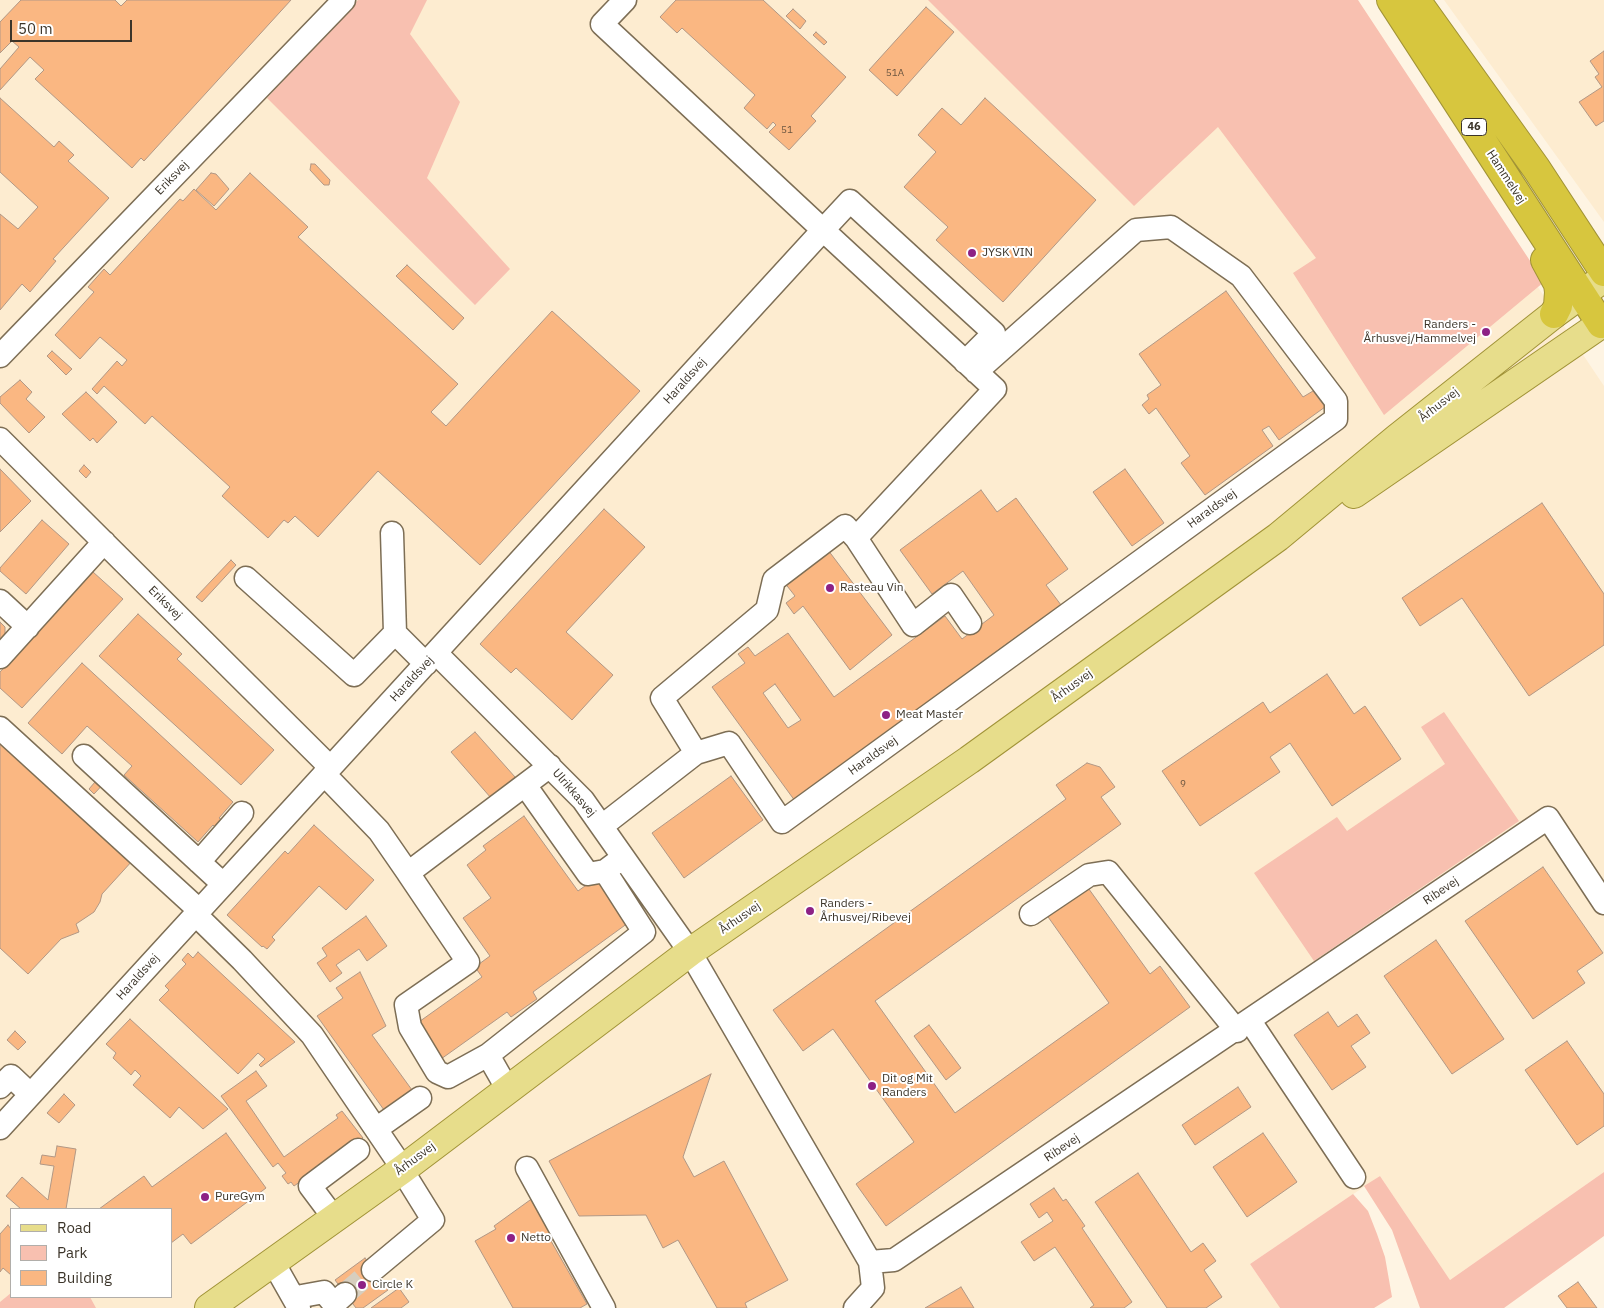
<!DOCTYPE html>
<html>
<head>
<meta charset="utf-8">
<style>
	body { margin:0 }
	#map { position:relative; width:1604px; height:1308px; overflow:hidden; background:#fef4e3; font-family:"IBM Plex Sans",sans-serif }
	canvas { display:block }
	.legend { position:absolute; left:10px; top:1208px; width:162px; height:90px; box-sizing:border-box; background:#fff; border:1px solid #b1aeaa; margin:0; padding:6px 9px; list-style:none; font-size:15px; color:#3c352a }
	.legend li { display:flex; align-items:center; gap:10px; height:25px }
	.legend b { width:25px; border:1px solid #b1aeaa }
	.scale { position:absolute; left:10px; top:20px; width:122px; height:22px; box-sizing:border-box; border:2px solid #3c352a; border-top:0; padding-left:6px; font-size:15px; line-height:18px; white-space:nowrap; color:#3c352a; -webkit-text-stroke:4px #fff; paint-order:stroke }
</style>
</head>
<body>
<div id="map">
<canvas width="1604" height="1308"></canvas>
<ul class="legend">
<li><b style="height:6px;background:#e7dd8b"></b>Road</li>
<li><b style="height:14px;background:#f8c0b0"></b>Park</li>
<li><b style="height:14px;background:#fab782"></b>Building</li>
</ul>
<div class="scale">50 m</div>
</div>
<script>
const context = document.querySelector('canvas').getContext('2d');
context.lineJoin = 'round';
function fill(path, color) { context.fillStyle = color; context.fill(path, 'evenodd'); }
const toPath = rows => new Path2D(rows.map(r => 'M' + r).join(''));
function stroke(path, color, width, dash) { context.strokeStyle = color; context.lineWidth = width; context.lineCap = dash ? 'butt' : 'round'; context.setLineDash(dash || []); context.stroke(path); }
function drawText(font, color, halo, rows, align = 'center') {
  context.font = font + ' "IBM Plex Sans",sans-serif'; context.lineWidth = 4; context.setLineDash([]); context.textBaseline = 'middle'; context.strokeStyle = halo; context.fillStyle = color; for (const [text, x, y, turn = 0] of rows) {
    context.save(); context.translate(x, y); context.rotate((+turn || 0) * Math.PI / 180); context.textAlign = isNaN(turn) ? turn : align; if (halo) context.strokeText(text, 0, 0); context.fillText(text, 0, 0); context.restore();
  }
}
const built = toPath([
	[0,0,1346,0,1604,386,1604,1172,1450,1280,1380,1176,1250,1264,1280,1308,0,1308],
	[11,1209,171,1209,171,1297,11,1297],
	[1444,0,1604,0,1604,222]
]);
const green = toPath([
	[358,0,427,0,410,34,460,102,427,178,510,269,475,305,267,98],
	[928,0,1358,0,1544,282,1384,415,1293,273,1316,258,1218,127,1134,206],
	[1444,712,1519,821,1314,961,1254,873,1337,817,1347,831,1445,764,1421,727],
	[1604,1172,1604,1236,1504,1308,1420,1308,1392,1230,1364,1186,1380,1176,1450,1280],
	[1353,1194,1368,1211,1377,1234,1385,1257,1392,1297,1374,1308,1280,1308,1250,1264],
	[11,1293,11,1297,90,1297,96,1308,0,1308,0,1302]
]);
const building = toPath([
	[21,0,115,0,121,6,127,0,291,0,144,161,141,158,132,168,35,79,44,70,30,57,0,90,0,69,19,47,12,41,0,53,0,22,21,0],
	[676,0,763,0,846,77,811,116,816,121,789,150,769,132,776,125,773,122,767,129,744,108,755,95,682,28,677,33,660,17,676,0],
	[926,7,954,32,897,96,869,70,926,7],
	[793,9,806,21,800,29,786,16,793,9],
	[816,32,827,42,824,45,813,35,816,32],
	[1604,51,1604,121,1596,126,1579,102,1602,87,1595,77,1599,74,1590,61,1604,51],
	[0,98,54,147,59,141,74,155,68,161,109,198,53,259,56,261,30,292,22,284,0,310,0,214,18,229,38,207,0,172,0,98],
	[985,98,1096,200,1003,302,936,240,948,227,904,187,936,152,918,135,942,108,961,125,985,98],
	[311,164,315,164,330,180,329,185,324,185,310,170,311,164],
	[211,173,216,174,229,189,214,206,196,190,211,173],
	[250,173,308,227,298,237,458,384,431,412,446,426,552,311,640,391,480,565,378,471,318,537,295,516,288,523,284,520,268,538,222,496,230,487,152,416,145,424,104,386,97,394,92,389,117,361,122,366,127,360,100,337,80,359,55,335,94,292,88,287,104,269,110,275,180,199,183,201,194,189,216,210,250,173],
	[407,265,464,318,453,330,396,276,407,265],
	[1226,291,1303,397,1313,391,1325,407,1279,440,1269,426,1262,430,1273,446,1205,495,1181,463,1190,456,1156,408,1149,414,1142,405,1149,399,1147,395,1161,385,1139,354,1226,291],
	[52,351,72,369,66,375,47,356,52,351],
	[20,380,32,392,26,399,45,417,29,433,0,403,0,397,20,380],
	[86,392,117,422,97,443,93,438,90,441,62,414,86,392],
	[84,465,91,472,86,478,79,471,84,465],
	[0,469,31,501,0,532,0,469],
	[1125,469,1164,523,1132,546,1093,492,1125,469],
	[981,490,997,512,1016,498,1068,569,1046,585,1061,605,980,663,981,666,795,801,712,687,745,663,738,654,748,647,755,656,788,633,834,697,945,616,962,639,994,615,963,571,932,594,900,550,981,490],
	[775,684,801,720,788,728,763,693,775,684],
	[1542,503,1604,594,1604,645,1529,696,1462,598,1420,626,1402,598,1542,503],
	[604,509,645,547,566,632,613,675,572,720,516,668,511,673,480,644,604,509],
	[42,520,69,544,26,594,0,571,0,568,42,520],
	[828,550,892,635,850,670,803,606,794,614,786,603,795,596,784,582,828,550],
	[231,560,236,565,202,602,196,597,231,560],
	[93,572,123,599,22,708,0,688,0,672,93,572],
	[138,614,182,654,177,659,274,750,241,785,99,656,138,614],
	[0,622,5,627,5,641,0,647,0,622],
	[82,663,233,802,219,818,222,820,215,827,213,825,198,842,124,775,132,766,87,726,62,754,28,723,82,663],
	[1327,674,1354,714,1365,706,1401,759,1332,806,1290,743,1270,757,1280,772,1200,826,1162,771,1263,702,1270,713,1327,674],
	[475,732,515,777,491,798,451,752,475,732],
	[0,738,133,860,102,894,100,902,94,912,76,924,79,932,61,939,28,974,0,948,0,738],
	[1087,763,1100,767,1115,787,1101,797,1121,824,875,1001,955,1113,1109,1003,1046,914,1086,885,1150,974,1160,966,1190,1007,886,1226,856,1184,914,1142,833,1029,803,1051,773,1010,1066,799,1056,785,1087,763],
	[101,775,107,780,94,794,89,789,101,775],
	[731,776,763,820,684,878,652,833,731,776],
	[524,816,578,891,596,878,628,923,533,992,537,999,511,1017,507,1012,441,1059,416,1024,482,977,475,967,490,956,463,918,491,898,467,865,486,850,483,846,524,816],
	[314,825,374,880,346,910,319,886,272,937,275,940,267,949,263,946,262,947,227,915,285,851,288,854,314,825],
	[1543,867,1603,953,1577,971,1585,983,1533,1019,1465,921,1543,867],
	[366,916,387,946,367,961,359,949,336,965,342,973,330,982,317,963,327,956,322,948,366,916],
	[1436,940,1504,1039,1452,1074,1384,976,1436,940],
	[198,952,295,1042,261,1067,259,1065,265,1059,258,1053,238,1074,159,1000,169,990,165,986,186,964,182,960,188,953,193,958,198,952],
	[360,972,386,1026,372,1035,412,1090,384,1110,317,1016,343,998,336,988,360,972],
	[1328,1012,1338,1027,1357,1014,1370,1033,1351,1046,1366,1067,1332,1090,1294,1035,1328,1012],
	[130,1019,228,1109,203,1129,179,1107,170,1118,133,1085,141,1076,135,1070,131,1075,113,1058,116,1053,106,1044,130,1019],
	[929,1025,961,1068,946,1080,914,1036,929,1025],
	[15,1031,26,1042,18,1050,7,1040,15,1031],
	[1567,1041,1604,1094,1604,1126,1577,1145,1525,1070,1567,1041],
	[256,1071,267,1086,246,1101,284,1157,338,1118,336,1115,342,1111,363,1138,294,1186,291,1182,288,1184,282,1176,286,1173,278,1163,273,1167,221,1096,256,1071],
	[711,1074,683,1157,694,1177,724,1161,788,1280,745,1303,747,1308,717,1308,678,1240,663,1248,646,1215,579,1216,549,1161,711,1074],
	[1238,1087,1251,1107,1195,1145,1182,1125,1238,1087],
	[64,1094,75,1105,59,1123,47,1113,64,1094],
	[226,1133,266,1188,191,1244,183,1234,171,1243,171,1209,99,1209,144,1176,152,1187,226,1133],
	[1263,1133,1297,1182,1247,1217,1213,1167,1263,1133],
	[57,1146,76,1149,66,1209,21,1209,6,1196,22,1177,48,1200,54,1166,40,1164,42,1155,55,1157,57,1146],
	[1138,1173,1191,1252,1203,1243,1216,1261,1204,1270,1222,1297,1206,1308,1167,1308,1095,1202,1138,1173],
	[1054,1188,1063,1201,1066,1199,1085,1226,1082,1228,1132,1302,1124,1308,1090,1308,1094,1305,1055,1247,1034,1261,1021,1242,1053,1221,1047,1212,1039,1218,1030,1204,1054,1188],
	[537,1195,560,1236,551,1241,587,1304,580,1308,513,1308,475,1241,496,1229,494,1226,537,1195],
	[8,1225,11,1229,11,1275,3,1268,0,1272,0,1234,8,1225],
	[365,1258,388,1290,363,1308,356,1308,335,1280,365,1258],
	[1578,1282,1597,1308,1567,1308,1558,1296,1578,1282],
	[961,1287,974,1308,925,1308,961,1287],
	[399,1288,409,1302,401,1308,371,1308,399,1288]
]);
const minorTunnel = toPath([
	[345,1294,373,1270]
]);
const minor = toPath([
	[0,356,344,0],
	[0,439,330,767],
	[392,533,395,633,426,664],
	[856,538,995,389,823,230,850,201,994,333,965,362],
	[246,578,354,675,395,633],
	[0,601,28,627],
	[970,623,951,595,913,625,856,538,845,526,774,580,767,610,662,698,696,753,729,743,782,822,1336,419,1336,401,1241,276,1171,227,1136,230,976,372],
	[436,653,583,800,690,952,870,1262,894,1260,1548,818,1604,903],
	[0,657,104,542],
	[0,728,199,910],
	[84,756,223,884],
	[324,774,379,831,408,873],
	[525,785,588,874,605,871,617,862],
	[602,826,696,753],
	[199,862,242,813],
	[195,914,242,960,312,1035,403,1169],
	[1031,914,1089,875,1108,872,1237,1031],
	[1250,1021,1354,1177],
	[488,1055,644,932,605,871],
	[0,1087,11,1076,30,1094],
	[508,1090,488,1055,448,1077,437,1072,410,1027,406,1005,468,962,408,873,550,766],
	[0,1128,823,230,602,24,625,0],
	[376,1129,420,1098],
	[527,1168,604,1308],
	[334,1218,310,1186,358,1150],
	[273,1262,299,1308],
	[373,1270,433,1220,402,1170],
	[295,1300,302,1296,324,1292,334,1304,345,1294],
	[855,1308,873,1288,870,1262]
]);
const major = toPath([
	[1354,494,1604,322],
	[209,1308,403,1169,690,952,969,760,1278,537,1396,439,1554,314,1604,278]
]);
const highway = toPath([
	[1391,0,1601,324],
	[1416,0,1536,168,1604,272],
	[1545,260,1558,284,1559,292,1558,306,1554,314]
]);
const markers = [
	[972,253,5,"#8d2185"],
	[1486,332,5,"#8d2185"],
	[830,588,5,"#8d2185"],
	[886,715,5,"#8d2185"],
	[810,911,5,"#8d2185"],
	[872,1086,5,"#8d2185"],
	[205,1197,5,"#8d2185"],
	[511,1238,5,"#8d2185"],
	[362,1285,5,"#8d2185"]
];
const numberNames = [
	["51A",895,73],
	["51",787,130],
	["9",1183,784]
];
const shields = [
	[1474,127,25]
];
const shieldNames = [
	["46",1474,127]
];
const streetNames = [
	["Hammelvej",1506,177,57],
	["Eriksvej",172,178,-46],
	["Haraldsvej",685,381,-48],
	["Århusvej",1439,405,-38],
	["Haraldsvej",1212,509,-36],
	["Eriksvej",165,603,45],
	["Haraldsvej",412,679,-47],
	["Århusvej",1072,686,-36],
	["Haraldsvej",873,756,-36],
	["Ulrikkasvej",574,793,49],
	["Ribevej",1441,891,-34],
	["Århusvej",740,918,-35],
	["Haraldsvej",138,977,-48],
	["Ribevej",1062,1148,-34],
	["Århusvej",415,1159,-37]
];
const poiNames = [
	["JYSK VIN",982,253],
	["Randers -",1476,325,"right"],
	["Århusvej/Hammelvej",1476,339,"right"],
	["Rasteau Vin",840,588],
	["Meat Master",896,715],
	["Randers -",820,904],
	["Århusvej/Ribevej",820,918],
	["Dit og Mit",882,1079],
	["Randers",882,1093],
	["PureGym",215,1197],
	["Netto",521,1238],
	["Circle K",372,1285]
];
fill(built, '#fdecd0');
fill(green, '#f8c0b0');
fill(building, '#fab782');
stroke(building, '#b29885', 1);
stroke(minorTunnel, '#d7cebe', 22, [22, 11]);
stroke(minor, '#7d6e55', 25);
stroke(major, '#a19337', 30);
stroke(highway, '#a19337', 30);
stroke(minor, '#fff', 22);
stroke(major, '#e7dd8b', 28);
stroke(highway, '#d7c63e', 28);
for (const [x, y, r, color] of markers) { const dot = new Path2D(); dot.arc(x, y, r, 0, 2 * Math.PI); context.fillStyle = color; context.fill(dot); stroke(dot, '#fff', 2); }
drawText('10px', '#6c5640', null, numberNames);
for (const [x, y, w] of shields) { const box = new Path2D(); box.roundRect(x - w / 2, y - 8.5, w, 17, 4); context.fillStyle = '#fff'; context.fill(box); stroke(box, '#3c352a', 1); }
drawText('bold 11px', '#3c352a', null, shieldNames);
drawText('12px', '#3c352a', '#fff', streetNames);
drawText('12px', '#3c352a', '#fff', poiNames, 'left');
</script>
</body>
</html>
